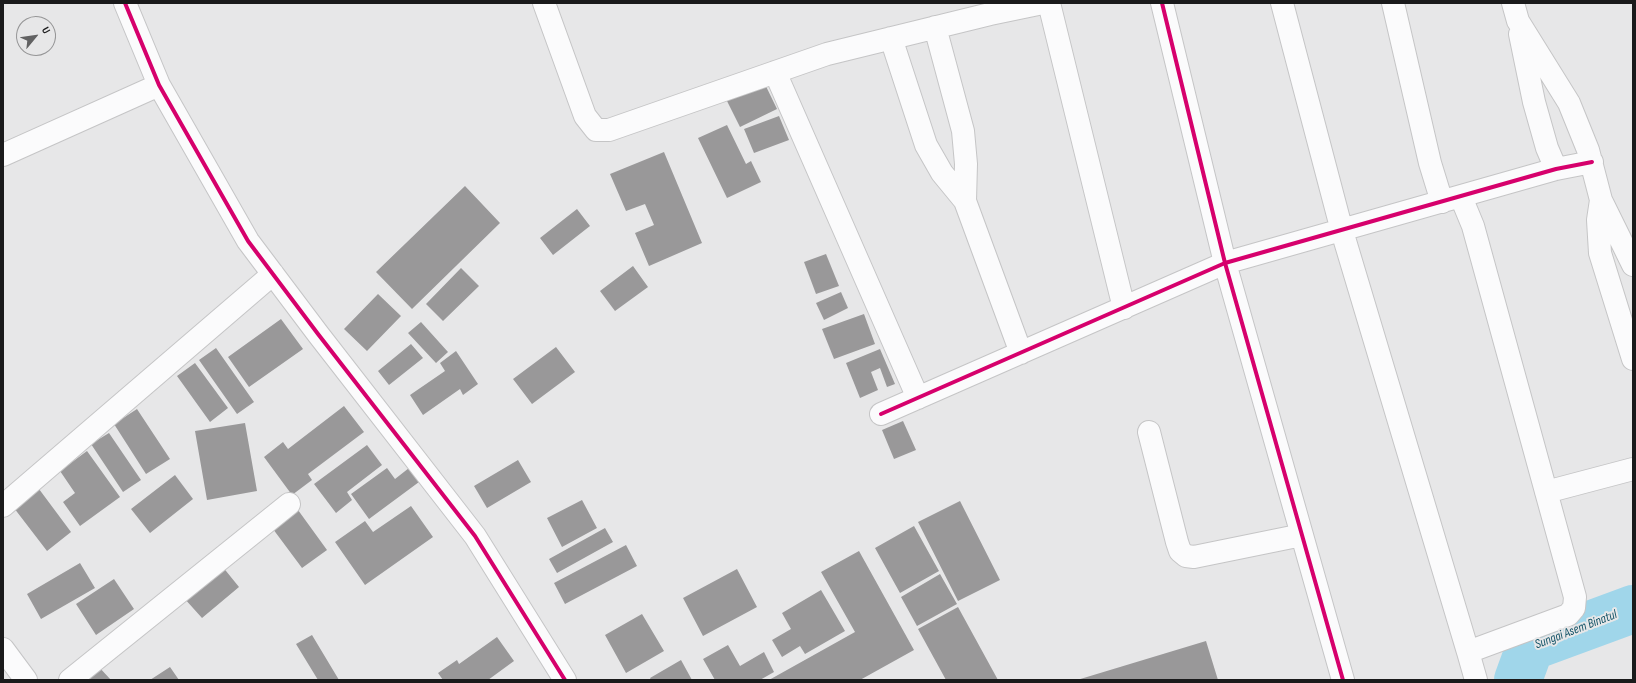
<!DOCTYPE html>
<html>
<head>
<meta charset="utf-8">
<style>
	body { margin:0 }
	#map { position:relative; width:1636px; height:683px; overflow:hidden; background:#e7e7e8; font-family:"Sofia Sans Condensed",sans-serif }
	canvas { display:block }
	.frame { position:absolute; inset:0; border:4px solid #1a1a1b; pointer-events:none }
	.north { position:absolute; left:16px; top:16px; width:40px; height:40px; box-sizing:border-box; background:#e7e7e8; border:1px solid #959596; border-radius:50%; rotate:61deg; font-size:11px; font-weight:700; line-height:16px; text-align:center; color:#1a1a1b }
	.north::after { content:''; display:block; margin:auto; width:14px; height:18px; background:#626263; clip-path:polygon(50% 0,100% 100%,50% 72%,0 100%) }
</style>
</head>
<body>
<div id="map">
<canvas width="1636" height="683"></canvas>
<div class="frame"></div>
<div class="north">U</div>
</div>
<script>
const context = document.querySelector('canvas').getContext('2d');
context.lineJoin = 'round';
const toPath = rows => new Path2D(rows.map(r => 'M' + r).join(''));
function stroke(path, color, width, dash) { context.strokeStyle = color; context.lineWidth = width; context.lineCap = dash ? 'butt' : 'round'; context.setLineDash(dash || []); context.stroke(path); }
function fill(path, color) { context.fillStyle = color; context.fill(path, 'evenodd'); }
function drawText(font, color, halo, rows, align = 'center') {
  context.font = font + ' "Sofia Sans Condensed",sans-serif'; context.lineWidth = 4; context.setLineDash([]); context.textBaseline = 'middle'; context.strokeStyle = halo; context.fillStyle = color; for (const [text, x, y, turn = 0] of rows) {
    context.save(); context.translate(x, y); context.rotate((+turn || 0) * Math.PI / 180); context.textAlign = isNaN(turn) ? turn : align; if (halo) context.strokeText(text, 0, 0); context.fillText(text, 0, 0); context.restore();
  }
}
const river = toPath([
	[1518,680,1530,647,1633,609]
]);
const building = toPath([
	[762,78,777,109,740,127,725,97],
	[779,116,789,140,754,153,744,129],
	[727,125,746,164,751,161,761,182,727,198,698,138],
	[664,152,702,243,649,266,635,233,654,225,645,204,626,211,610,174],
	[465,186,500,223,412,309,376,272],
	[577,209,590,226,553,255,540,238],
	[826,254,839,286,816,294,804,262],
	[633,266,648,287,615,311,600,291],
	[461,268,479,286,443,321,426,304],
	[841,292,848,308,824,320,816,303],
	[378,294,401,316,367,351,344,329],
	[864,314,875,344,834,359,822,329],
	[281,319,303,349,249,387,228,357],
	[421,322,448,352,436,363,408,333],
	[411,344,423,358,389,385,378,371],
	[556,347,575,372,532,404,513,379],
	[216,348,254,402,237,414,199,360],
	[880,349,895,384,887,387,880,368,871,372,878,390,860,398,846,363],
	[456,351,478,384,463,395,460,389,423,415,410,395,445,371,440,363],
	[195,363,228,408,210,422,177,376],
	[344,406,364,432,308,474,312,480,292,495,264,457,283,442,288,449],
	[137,409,170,459,146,474,114,424],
	[903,421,916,450,894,459,882,430],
	[245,423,257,491,207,500,195,431],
	[109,433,141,480,123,492,91,444],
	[367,445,382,465,347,492,352,500,336,513,314,484],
	[87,451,120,497,80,526,63,502,75,493,60,471],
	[518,460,531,482,487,508,474,486],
	[387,468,395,479,409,468,419,482,369,519,351,494],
	[175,475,193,499,150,533,131,509],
	[39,489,71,532,47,551,14,508],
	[582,500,597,528,562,547,547,518],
	[960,501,1000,580,958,601,918,522],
	[411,506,433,537,365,585,335,542,365,521,373,532],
	[298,510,327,550,302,568,273,529],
	[914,526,939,571,900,593,875,548],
	[605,528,613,542,557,573,549,559],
	[626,545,637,566,565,604,554,583],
	[859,551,914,650,860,680,769,680,855,632,821,572],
	[80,563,95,588,41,619,27,594],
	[222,566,239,587,202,618,184,598],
	[737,569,757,607,703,636,683,598],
	[940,574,957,604,917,626,901,597],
	[114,579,134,609,96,635,76,604],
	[821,590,845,631,805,654,800,646,782,657,772,640,791,629,782,613],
	[958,607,998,680,946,680,918,629],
	[642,614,664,651,626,673,605,635],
	[312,635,339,680,318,680,296,644],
	[497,637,514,661,488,680,443,680,438,673,457,660,459,664],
	[1206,641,1218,680,1077,680],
	[728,645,740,666,764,652,774,672,760,680,715,680,703,659],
	[681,660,692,680,651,680,650,678],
	[98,666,111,680,83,680],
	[170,667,179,680,150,680]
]);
const minor = toPath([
	[125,3,159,85,248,241,318,334,475,536,565,680],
	[544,3,585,116,596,130,609,130,827,54,990,14,1043,3],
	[1049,3,1124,308],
	[1162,3,1225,263,1343,680],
	[1282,3,1342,231,1468,652],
	[1393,3,1430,163,1442,202],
	[1513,3,1518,21,1569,103,1588,150,1601,200,1633,265],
	[935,27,963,131,966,164,965,201,1021,353],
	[1520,34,1534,102,1547,148,1556,169],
	[891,38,926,145,942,173,965,201],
	[775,72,918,398],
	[3,155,159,85],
	[1461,197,1473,226,1575,597,1574,608,1568,615,1468,652,1476,680],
	[1601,200,1598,220,1600,253,1633,359],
	[881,414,1225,263,1556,169,1592,162],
	[1149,432,1177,542,1180,551,1186,556,1194,557,1302,535],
	[1546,492,1633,469],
	[3,506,273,274],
	[3,649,26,680],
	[70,680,289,504]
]);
const cycleway = toPath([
	[125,3,159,85,248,241,318,334,475,536,565,680],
	[1162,3,1225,263,1343,680],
	[881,414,1225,263,1556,169,1592,162]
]);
const waterNames = [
	["Sungai Asem Binatul",1576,630,-21]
];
stroke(river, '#a0d6ea', 48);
fill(building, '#999899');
stroke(minor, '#c5c5c6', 24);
stroke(minor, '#fbfbfc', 22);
stroke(cycleway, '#d6006c', 4);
drawText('italic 13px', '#135367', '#e7e7e8', waterNames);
</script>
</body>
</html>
